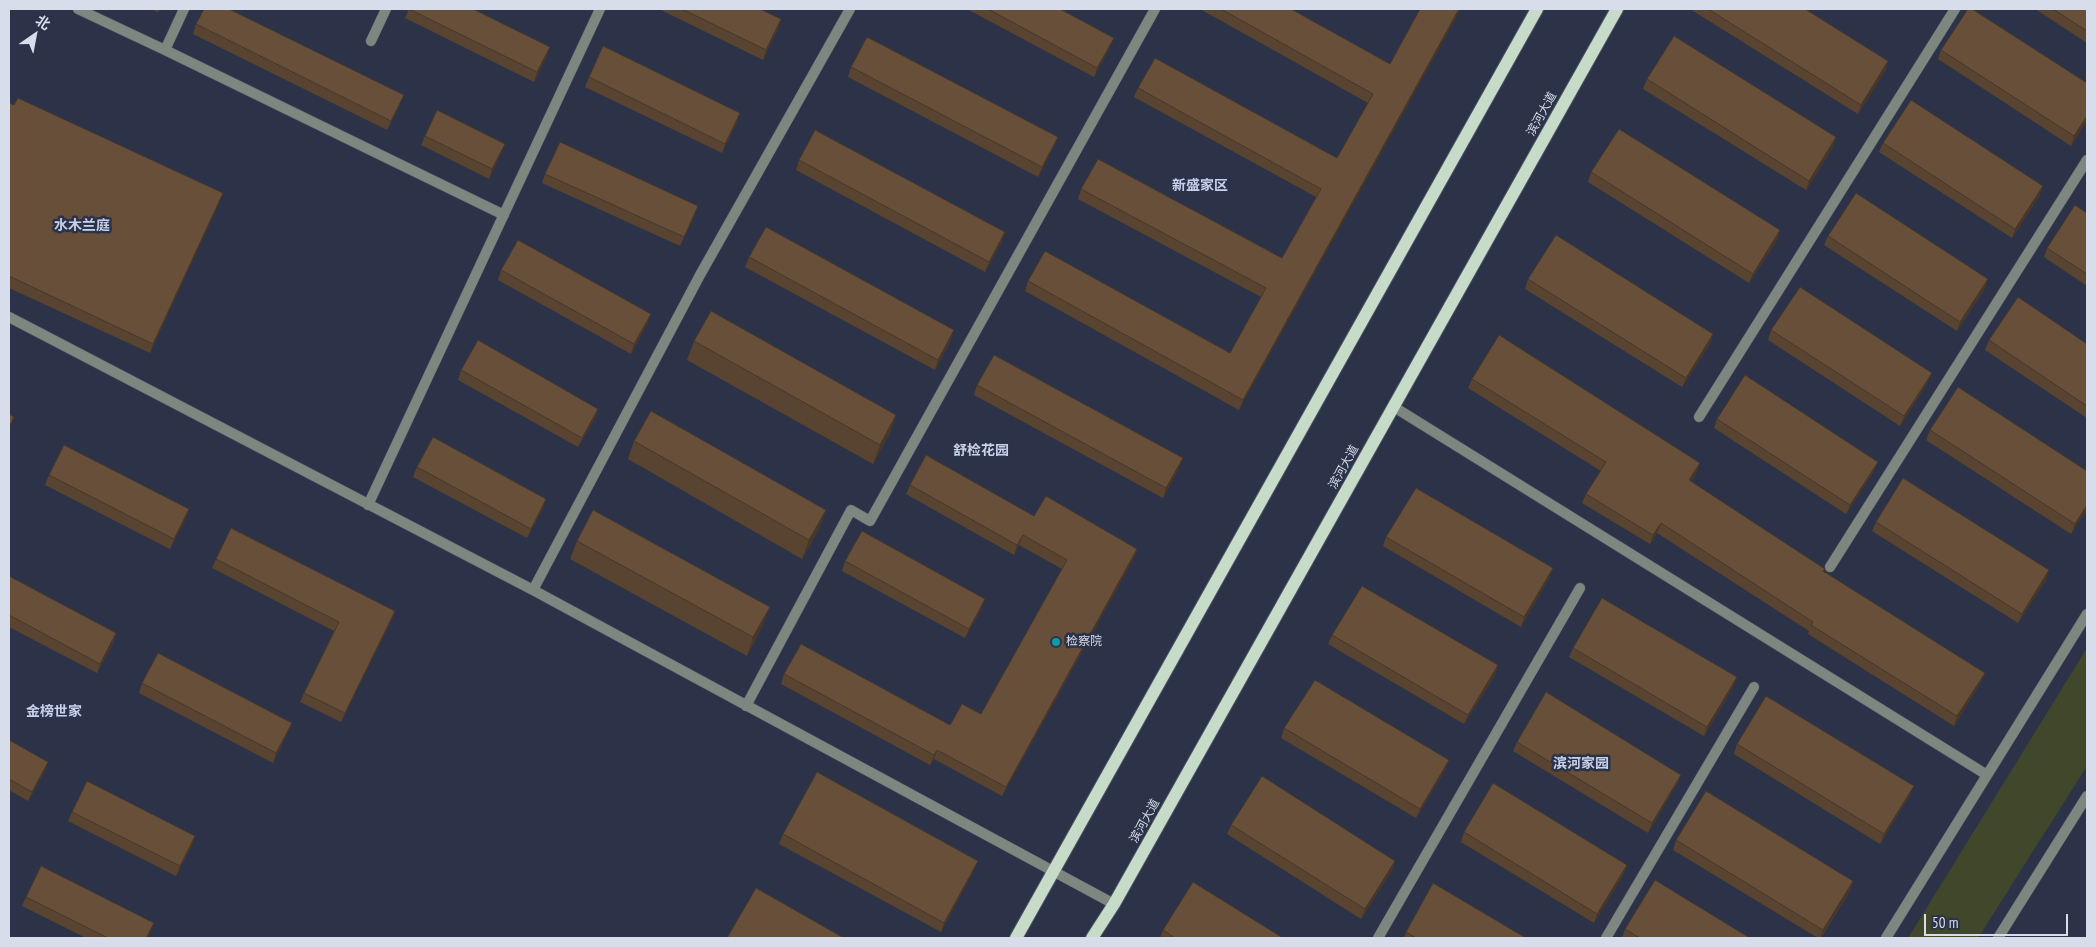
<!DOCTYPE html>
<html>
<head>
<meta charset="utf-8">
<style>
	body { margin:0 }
	#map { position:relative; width:2096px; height:947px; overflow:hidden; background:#2c3348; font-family:"PT Sans Narrow","Noto Sans SC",sans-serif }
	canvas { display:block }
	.frame { position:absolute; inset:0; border:10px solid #d7ddea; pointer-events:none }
	.north { position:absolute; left:10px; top:10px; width:50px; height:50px; -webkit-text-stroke:4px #2c3348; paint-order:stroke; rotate:33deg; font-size:14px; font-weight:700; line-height:20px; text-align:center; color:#d7ddea }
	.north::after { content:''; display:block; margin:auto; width:18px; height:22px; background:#d7ddea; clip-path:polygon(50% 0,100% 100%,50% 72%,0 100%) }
	.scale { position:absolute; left:1924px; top:914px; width:144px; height:22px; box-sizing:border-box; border:2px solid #d7ddea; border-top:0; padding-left:6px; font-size:15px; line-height:18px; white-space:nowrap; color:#d7ddea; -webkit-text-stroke:4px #2c3348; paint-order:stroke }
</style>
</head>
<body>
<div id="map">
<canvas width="2096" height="947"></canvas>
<div class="frame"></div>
<div class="north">北</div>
<div class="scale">50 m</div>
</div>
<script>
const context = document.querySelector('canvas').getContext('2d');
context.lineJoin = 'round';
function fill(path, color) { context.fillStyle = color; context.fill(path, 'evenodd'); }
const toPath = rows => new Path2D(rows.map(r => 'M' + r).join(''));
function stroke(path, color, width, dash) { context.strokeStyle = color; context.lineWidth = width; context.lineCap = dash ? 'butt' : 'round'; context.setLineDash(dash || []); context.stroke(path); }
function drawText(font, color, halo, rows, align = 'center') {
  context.font = font + ' "PT Sans Narrow","Noto Sans SC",sans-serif'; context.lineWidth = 5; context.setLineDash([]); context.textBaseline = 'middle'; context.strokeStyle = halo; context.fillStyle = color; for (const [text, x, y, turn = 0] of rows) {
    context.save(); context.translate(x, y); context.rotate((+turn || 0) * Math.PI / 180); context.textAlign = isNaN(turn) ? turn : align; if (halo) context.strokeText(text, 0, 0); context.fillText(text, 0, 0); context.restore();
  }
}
const green = toPath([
	[2087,648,2087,766,1978,938,1908,938]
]);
const street = toPath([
	[78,9,165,50,184,9],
	[371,41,386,9],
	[165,50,504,215],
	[9,317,533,590,1114,904],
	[1394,407,1987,775],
	[1699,417,1955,9],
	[368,505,600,9],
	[1830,567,2087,160],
	[533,590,700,275,850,9],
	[746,706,851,510,870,521,1155,9],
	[1378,938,1580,588],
	[1606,938,1754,687],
	[1886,938,2087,614],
	[1998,938,2087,796]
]);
const primary = toPath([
	[1016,938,1537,9],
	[1092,938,1114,904,1617,9]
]);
const wall = toPath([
	[150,9,160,9,158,12],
	[409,9,547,56,534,82,405,18],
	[659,9,760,9,781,19,778,29,763,60],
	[967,9,1060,9,1110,47,1094,77],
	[1200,9,1291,9,1390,64,1239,410,1025,291,1028,281,1230,353,1261,297,1078,199,1081,189,1282,258,1316,197,1134,97,1138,88,1337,158,1368,103],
	[1690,9,1805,9,1888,61,1885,71,1858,114],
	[2035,9,2087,9,2087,43],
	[196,24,400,104,387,130,193,34],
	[1941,50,2087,83,2087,120,2071,146,1938,59],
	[851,67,1058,137,1054,146,1038,177,848,77],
	[589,77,737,122,722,153,585,87],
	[1647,79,1833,147,1806,190,1643,89],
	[9,103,219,203,150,353,9,288],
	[425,136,501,153,489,179,421,145],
	[1883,143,2040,195,2012,238,1879,152],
	[799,160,1002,241,985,272,796,170],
	[1591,172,1780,230,1777,240,1749,283,1588,182],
	[545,174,695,215,680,246,542,183],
	[2087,213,2087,286,2044,257,2047,248],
	[1828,236,1985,288,1957,331,1824,245],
	[749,257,951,340,935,370,745,267],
	[501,270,651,314,647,324,631,354,498,280],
	[1528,279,1713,334,1710,344,1682,387,1525,289],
	[1771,330,1928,382,1900,426,1768,340],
	[1989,340,2087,344,2087,418,1985,350],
	[694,341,896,415,890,433,873,464,687,360],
	[461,370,598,409,595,418,578,447,458,380],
	[1472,379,1697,472,1691,481,1824,572,1985,673,1981,682,1954,726,1808,634,1809,631,1657,533,1650,544,1582,503,1586,494,1601,471,1468,388],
	[977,385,1179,468,1163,498,974,395],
	[1717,419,1874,471,1846,514,1714,428],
	[1930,430,2087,509,2071,534,1926,440],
	[634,441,819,529,802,559,628,459],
	[417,467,546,499,543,508,527,538,413,477],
	[49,475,186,518,170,549,45,485],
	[910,485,1034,516,1137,549,1134,558,1002,796,934,759,930,765,781,684,784,674,950,725,981,714,1062,569,1019,545,1014,555,906,494],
	[1876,522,2046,580,2018,623,1872,531],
	[1386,537,1553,568,1549,578,1521,627,1383,546],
	[577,541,763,625,747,656,570,559],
	[216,559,395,611,391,621,341,722,300,702,304,693,334,631,212,568],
	[845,561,982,608,965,638,842,571],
	[9,576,116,633,113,643,97,673,9,627],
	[1332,635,1498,665,1495,675,1464,724,1328,644],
	[1573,648,1733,687,1704,736,1569,657],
	[142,683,288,732,273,763,139,693],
	[1284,728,1449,760,1445,770,1416,818,1281,738],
	[9,740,48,762,45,771,28,801,9,790],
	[1517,742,1681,775,1677,784,1648,833,1513,751],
	[1737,744,1910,795,1880,844,1734,754],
	[72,812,192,845,176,876,68,821],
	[1231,825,1392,870,1361,919,1227,834],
	[1464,832,1627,865,1623,875,1594,923,1461,842],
	[783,834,978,861,974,870,941,932,779,844],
	[1676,840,1853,881,1850,891,1821,938,1818,938,1673,850],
	[26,897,150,933,148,938,86,938,22,906],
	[1625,929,1750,938,1622,938],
	[1163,930,1283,938,1160,938],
	[1406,932,1526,938,1404,938]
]);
const shadedWall = toPath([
	[1459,9,1461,9,1239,410,1243,400],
	[781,19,778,29,763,60,766,50],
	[1114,38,1110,47,1094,77,1097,68],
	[550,47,547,56,534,82,537,72],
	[1888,61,1885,71,1858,114,1861,105],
	[740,113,737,122,722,153,725,144],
	[2087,116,2087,120,2071,146,2074,136],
	[1058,137,1054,146,1038,177,1042,167],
	[1836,137,1833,147,1806,190,1809,181],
	[505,144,501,153,489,179,492,169],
	[2043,186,2040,195,2012,238,2015,229],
	[223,193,219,203,150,353,153,344],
	[698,206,695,215,680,246,684,237],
	[1780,230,1777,240,1749,283,1753,274],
	[1005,232,1002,241,985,272,989,262],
	[1988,279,1985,288,1957,331,1960,322],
	[651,314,647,324,631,354,634,344],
	[954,330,951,340,935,370,938,360],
	[1713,334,1710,344,1682,387,1686,378],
	[1932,373,1928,382,1900,426,1904,416],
	[598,409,595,418,578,447,582,438],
	[896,415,890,433,873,464,880,445],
	[1183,458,1179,468,1163,498,1166,488],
	[1878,462,1874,471,1846,514,1850,505],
	[1700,463,1697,472,1685,490,1689,480],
	[546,499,543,508,527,538,531,529],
	[2087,505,2087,509,2071,534,2075,524],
	[189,509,186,518,170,549,174,539],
	[826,510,819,529,802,559,809,540],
	[1661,523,1657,533,1650,544,1653,535],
	[1023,535,1019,545,1014,555,1017,545],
	[1137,549,1134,558,1002,796,1006,787],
	[1553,568,1549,578,1521,627,1524,617],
	[2049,570,2046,580,2018,623,2022,614],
	[985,599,982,608,965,638,969,629],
	[770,607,763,625,747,656,753,637],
	[395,611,391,621,341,722,345,713],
	[116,633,113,643,97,673,100,664],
	[1498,665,1495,675,1464,724,1468,715],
	[1985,673,1981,682,1954,726,1957,716],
	[1737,677,1733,687,1704,736,1707,727],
	[292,723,288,732,273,763,276,753],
	[937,750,934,759,930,765,934,755],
	[1449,760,1445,770,1416,818,1420,809],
	[48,762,45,771,28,801,32,792],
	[1681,775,1677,784,1648,833,1652,823],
	[1914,786,1910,795,1880,844,1884,834],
	[195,836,192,845,176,876,180,866],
	[978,861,974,870,941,932,944,923],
	[1395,861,1392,870,1361,919,1365,909],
	[1627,865,1623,875,1594,923,1597,914],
	[1853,881,1850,891,1820,938,1823,930],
	[154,923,148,938,146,938]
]);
const building = toPath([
	[204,9,229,9,404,95,391,121,196,24,204,9],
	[409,9,473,9,550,47,537,72,409,9],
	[682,9,760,9,781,19,766,50,682,9],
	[988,9,1060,9,1114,38,1097,68,988,9],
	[1221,9,1291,9,1390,64,1420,9,1459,9,1243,400,1028,281,1045,251,1230,353,1266,288,1081,189,1098,159,1282,258,1321,189,1138,88,1155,58,1337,158,1373,94,1221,9],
	[1708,9,1805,9,1888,61,1861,105,1708,9],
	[1968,9,1972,9,2087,83,2087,116,2074,136,1941,50,1968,9],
	[2053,9,2087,9,2087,31,2053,9],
	[1674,36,1836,137,1809,181,1647,79,1674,36],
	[867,37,1058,137,1042,167,851,67,867,37],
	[603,46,740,113,725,144,589,77,603,46],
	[18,98,223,193,153,344,9,276,9,103,14,105,18,98],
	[1911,100,2043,186,2015,229,1883,143,1911,100],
	[437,110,505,144,492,169,425,136,437,110],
	[1619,129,1780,230,1753,274,1591,172,1619,129],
	[815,130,1005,232,989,262,799,160,815,130],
	[560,142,698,206,684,237,545,174,560,142],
	[1856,193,1988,279,1960,322,1828,236,1856,193],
	[2075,205,2087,213,2087,274,2047,248,2075,205],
	[766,227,954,330,938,360,749,257,766,227],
	[1556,235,1713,334,1686,378,1528,279,1556,235],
	[518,240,651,314,634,344,501,270,518,240],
	[1800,287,1932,373,1904,416,1771,330,1800,287],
	[2018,297,2087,344,2087,406,1989,340,2018,297],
	[711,311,896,415,880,445,694,341,711,311],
	[1499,335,1700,463,1689,480,1825,569,1823,571,1985,673,1957,716,1811,625,1813,622,1661,523,1653,535,1586,494,1606,462,1472,379,1499,335],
	[478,340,598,409,582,438,461,370,478,340],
	[994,355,1183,458,1166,488,977,385,994,355],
	[1745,375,1878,462,1850,505,1717,419,1745,375],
	[1958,387,2087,471,2087,505,2075,524,1930,430,1958,387],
	[651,411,826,510,809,540,634,441,651,411],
	[9,414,14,417,9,427,9,414],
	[433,437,546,499,531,529,417,467,433,437],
	[64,445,189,509,174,539,49,475,64,445],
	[926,455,1034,516,1046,496,1137,549,1006,787,937,750,934,755,784,674,801,644,950,725,962,704,981,714,1067,560,1023,535,1017,545,910,485,926,455],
	[1903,478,2049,570,2022,614,1876,522,1903,478],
	[1416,488,1553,568,1524,617,1386,537,1416,488],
	[593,510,770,607,753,637,577,541,593,510],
	[231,528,395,611,345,713,304,693,339,622,216,559,231,528],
	[862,531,985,599,969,629,845,561,862,531],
	[9,576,116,633,100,664,9,615,9,576],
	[1362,586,1498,665,1468,715,1332,635,1362,586],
	[1602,598,1737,677,1707,727,1573,648,1602,598],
	[158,653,292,723,276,753,142,683,158,653],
	[1315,680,1449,760,1420,809,1284,728,1315,680],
	[1546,692,1681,775,1652,823,1517,742,1546,692],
	[1766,696,1914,786,1884,834,1737,744,1766,696],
	[9,740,48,762,32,792,9,779,9,740],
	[817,772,978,861,944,923,783,834,817,772],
	[1262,776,1395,861,1365,909,1231,825,1262,776],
	[87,781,195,836,180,866,72,812,87,781],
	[1493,783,1627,865,1597,914,1464,832,1493,783],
	[1706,791,1853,881,1823,930,1676,840,1706,791],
	[41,866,154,923,146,938,108,938,26,897,41,866],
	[1655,880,1750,938,1640,938,1625,929,1655,880],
	[1193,882,1283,938,1175,938,1163,930,1193,882],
	[1433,883,1526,938,1416,938,1406,932,1433,883],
	[756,888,844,938,727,938,756,888]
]);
const markers = [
	[1056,642,5,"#0f9aa8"]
];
const streetNames = [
	["滨河大道",1542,114,-61],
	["滨河大道",1344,467,-61],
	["滨河大道",1145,821,-61]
];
const poiNames = [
	["检察院",1066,642]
];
const neighbourhoodNames = [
	["新盛家区",1200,186],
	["水木兰庭",82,226],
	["舒检花园",981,451],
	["金榜世家",54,712],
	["滨河家园",1581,764]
];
fill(green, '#40472b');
stroke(street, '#4b5265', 11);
stroke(primary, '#4b5265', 14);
stroke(street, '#7e877f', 10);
stroke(primary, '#c7dbc9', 12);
fill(wall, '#594432');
fill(shadedWall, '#483729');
fill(building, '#674f3a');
stroke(building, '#483729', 1);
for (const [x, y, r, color] of markers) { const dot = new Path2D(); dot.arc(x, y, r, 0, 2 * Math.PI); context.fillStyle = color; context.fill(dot); stroke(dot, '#2c3348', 2); }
drawText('12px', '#d7ddea', '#2c3348', streetNames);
drawText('12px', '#d7ddea', '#2c3348', poiNames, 'left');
drawText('bold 14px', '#c7d1eb', '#2c3348', neighbourhoodNames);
</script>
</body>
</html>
